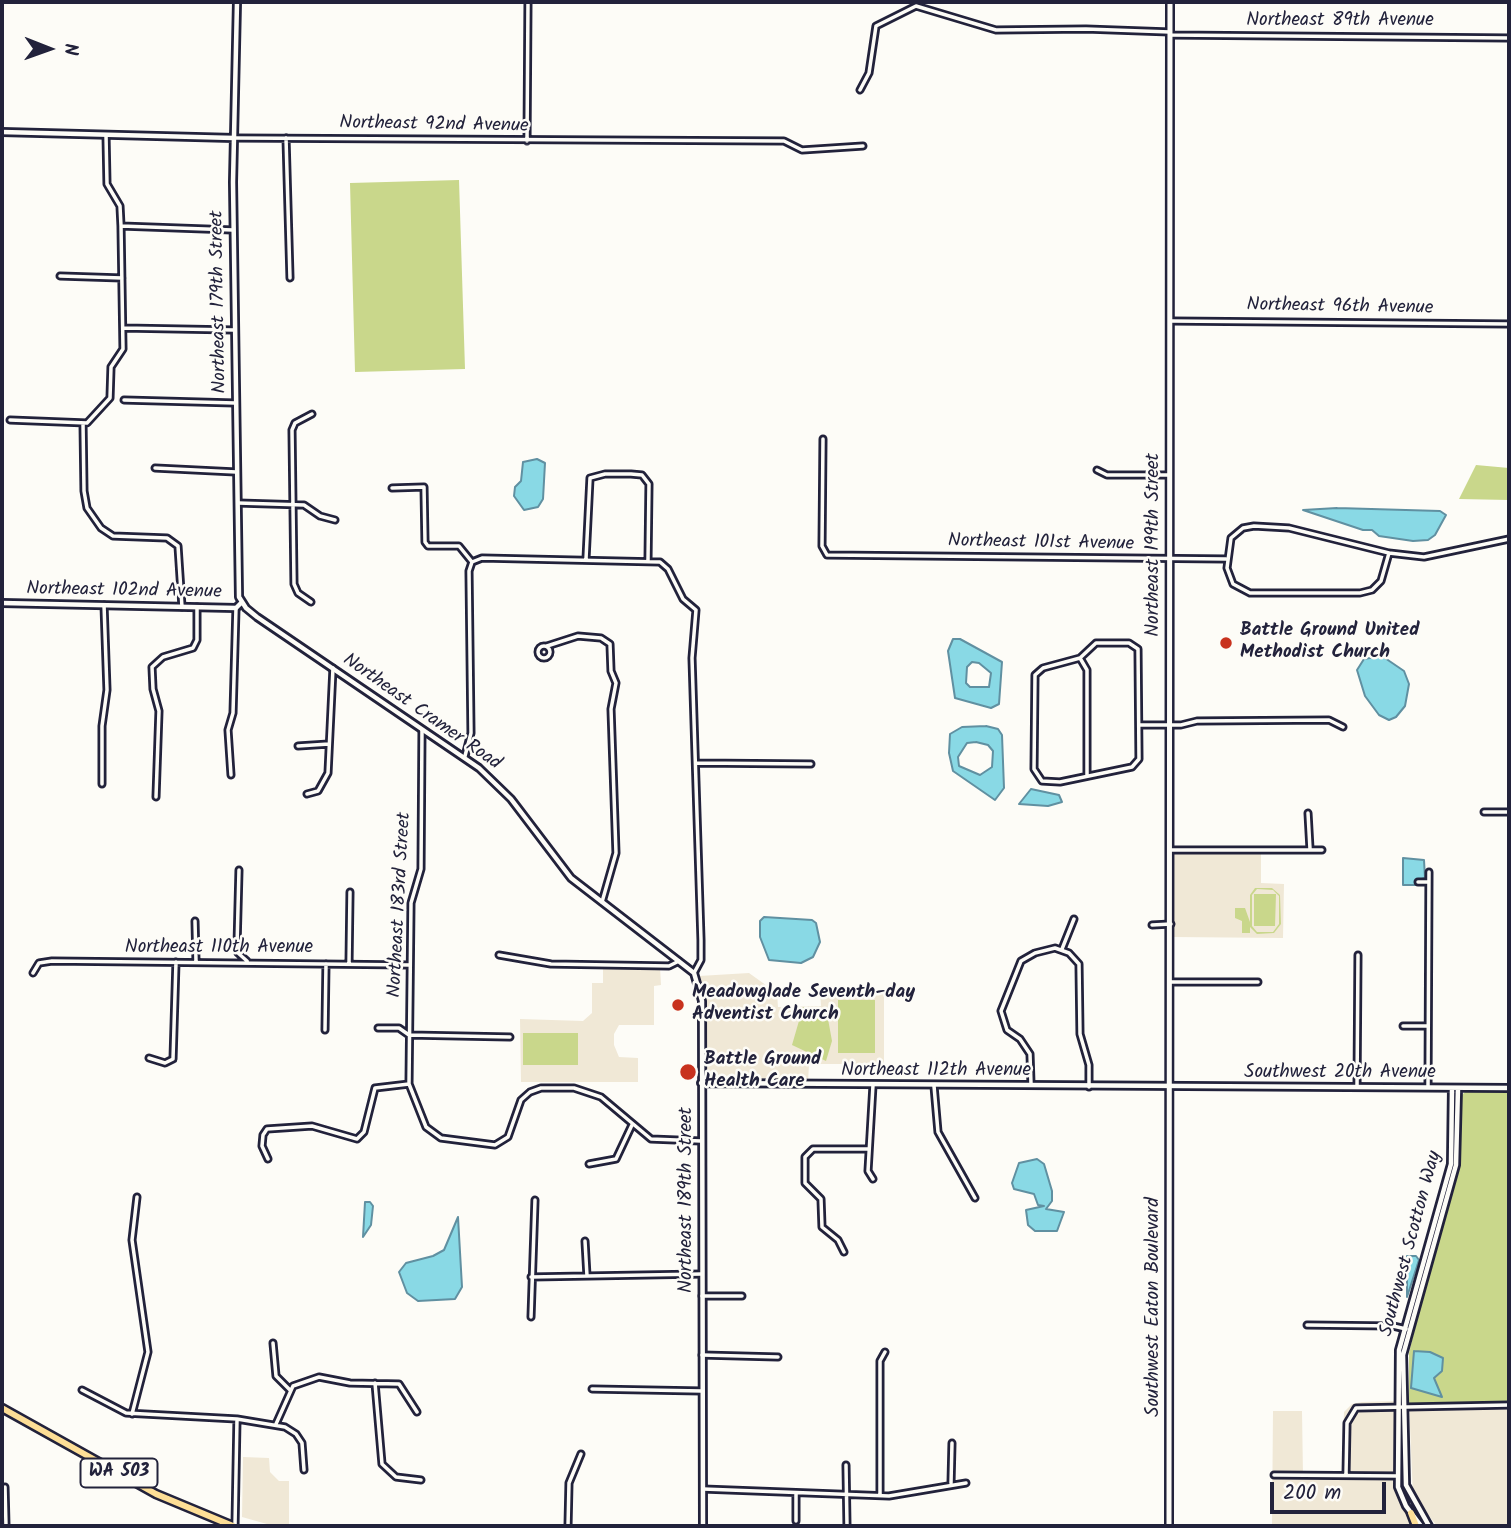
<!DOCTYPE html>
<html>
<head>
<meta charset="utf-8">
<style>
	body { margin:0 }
	#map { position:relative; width:1511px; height:1528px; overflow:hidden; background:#fdfcf7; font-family:Kalam,sans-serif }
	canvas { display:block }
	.frame { position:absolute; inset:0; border:4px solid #22223b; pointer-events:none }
	.north { position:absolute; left:14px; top:14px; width:70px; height:70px; -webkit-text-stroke:5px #fdfcf7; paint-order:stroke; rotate:91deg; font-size:19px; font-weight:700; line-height:28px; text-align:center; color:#22223b }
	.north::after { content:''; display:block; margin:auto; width:24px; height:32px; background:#22223b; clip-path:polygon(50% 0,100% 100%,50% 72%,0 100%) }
	.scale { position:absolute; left:1270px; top:1482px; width:116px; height:32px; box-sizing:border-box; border:4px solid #22223b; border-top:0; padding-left:9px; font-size:21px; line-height:24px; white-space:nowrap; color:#22223b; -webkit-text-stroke:5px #fdfcf7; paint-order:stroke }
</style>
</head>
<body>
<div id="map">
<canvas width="1511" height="1528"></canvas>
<div class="frame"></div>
<div class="north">N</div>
<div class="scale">200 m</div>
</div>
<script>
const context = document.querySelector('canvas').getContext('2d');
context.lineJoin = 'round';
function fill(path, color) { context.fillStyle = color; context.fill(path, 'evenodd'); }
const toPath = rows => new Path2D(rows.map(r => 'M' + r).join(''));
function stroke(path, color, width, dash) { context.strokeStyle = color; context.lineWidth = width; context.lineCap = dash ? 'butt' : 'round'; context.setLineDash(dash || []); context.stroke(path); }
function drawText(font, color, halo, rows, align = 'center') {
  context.font = font + ' Kalam,sans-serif'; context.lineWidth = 5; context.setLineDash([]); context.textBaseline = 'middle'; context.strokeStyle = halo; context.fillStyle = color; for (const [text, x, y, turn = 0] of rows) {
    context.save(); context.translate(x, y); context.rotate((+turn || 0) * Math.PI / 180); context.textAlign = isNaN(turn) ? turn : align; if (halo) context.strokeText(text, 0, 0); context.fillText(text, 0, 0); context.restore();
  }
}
const built = toPath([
	[1173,854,1261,854,1261,883,1284,884,1283,938,1173,937],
	[603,966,660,967,661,985,654,986,654,1025,619,1025,614,1034,614,1045,619,1057,638,1058,638,1082,521,1082,520,1019,583,1021,592,1013,592,983,603,983],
	[749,973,777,993,778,1007,821,1006,820,989,884,989,884,1064,809,1064,808,1083,705,1081,703,996,699,976],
	[1397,1401,1396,1483,1400,1501,1414,1526,1272,1526,1273,1411,1302,1411,1303,1476,1342,1476,1344,1412,1352,1404,1362,1402],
	[1409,1403,1509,1403,1509,1526,1437,1526,1413,1496],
	[243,1457,269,1458,270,1472,279,1481,289,1481,289,1526,274,1526,242,1517]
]);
const green = toPath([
	[459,180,465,369,355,372,350,183],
	[1476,465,1509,468,1509,500,1459,499],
	[1255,888,1272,888,1280,895,1281,924,1274,933,1257,934,1250,927,1250,933,1242,933,1242,921,1235,918,1235,908,1245,908,1250,922,1250,895],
	[1257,889,1273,890,1279,896,1279,924,1273,932,1257,932,1252,926,1252,895],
	[1254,894,1276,894,1275,926,1254,926],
	[838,1000,875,1000,875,1053,838,1053],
	[803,1007,820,1010,828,1019,832,1041,826,1061,792,1045],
	[523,1033,578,1033,578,1065,523,1065],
	[1465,1092,1509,1092,1509,1403,1409,1403,1409,1353,1414,1332,1460,1163,1461,1096]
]);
const water = toPath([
	[537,459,545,463,543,499,538,507,524,510,514,496,515,487,521,481,523,462,537,459],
	[1337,508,1440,511,1446,515,1435,535,1428,540,1413,541,1379,536,1372,530,1363,530,1303,510,1337,508],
	[953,639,960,639,1002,662,999,704,991,708,955,698,948,651,953,639],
	[972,662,979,663,991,673,989,687,970,687,966,683,967,667,972,662],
	[1382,656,1404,671,1409,684,1405,706,1396,717,1389,720,1379,715,1365,696,1357,670,1364,659,1382,656],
	[986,726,998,729,1002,735,1004,788,995,800,953,771,949,753,950,734,962,727,986,726],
	[976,742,988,745,993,751,992,767,980,775,959,766,958,757,967,743,976,742],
	[1031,789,1059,795,1062,802,1048,806,1019,804,1031,789],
	[1403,858,1424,860,1425,878,1418,880,1418,885,1403,885,1403,858],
	[764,917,812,920,816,923,820,942,813,957,801,963,769,960,760,937,760,921,764,917],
	[1037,1159,1044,1164,1052,1191,1052,1201,1046,1209,1064,1212,1057,1231,1035,1231,1028,1225,1026,1210,1044,1206,1038,1205,1034,1194,1014,1189,1012,1183,1019,1163,1037,1159],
	[365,1202,370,1202,373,1206,371,1225,363,1237,365,1202],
	[458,1217,462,1287,455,1299,418,1301,407,1293,399,1272,406,1263,433,1256,444,1250,458,1217],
	[1407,1256,1416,1256,1419,1260,1407,1297,1407,1256],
	[1414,1351,1430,1352,1443,1358,1442,1371,1434,1378,1442,1397,1411,1388,1414,1351]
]);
const minor = toPath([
	[1170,35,1509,38],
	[860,90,869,73,876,26,916,6,996,30,1086,29,1170,32],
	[234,138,784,141,802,150,863,146],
	[286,138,290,278],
	[527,141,528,2],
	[121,226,233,230],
	[60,276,122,278],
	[1171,321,1509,324],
	[123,328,234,330],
	[124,400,235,403],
	[10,420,87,423,110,398,111,367,123,349,121,226,120,206,107,184,106,135],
	[83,423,84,491,87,508,101,528,113,536,167,538,178,546,182,607],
	[823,439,822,546,827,555,1226,559],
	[155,468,236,472],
	[1097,470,1107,475,1169,475],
	[392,488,424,487,425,542,428,546,459,546,472,562],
	[238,503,304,505,320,516,335,520],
	[1389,553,1381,581,1372,590,1360,593,1250,593,1233,584,1227,568,1231,538,1243,528,1254,526,1289,528,1389,553,1424,557,1509,539],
	[586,559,590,478,605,474,631,474,642,475,649,484,648,560],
	[472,562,482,558,660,562,668,569,683,599,696,610,692,658,701,940,701,960,694,973],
	[311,602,298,593,294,584,292,430,295,423,312,414],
	[1096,643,1129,643,1138,649,1139,759,1132,767,1060,782,1042,781,1034,769,1035,675,1043,668,1080,658,1096,643],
	'538 652a6 6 0 1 1 12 0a6 6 0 1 1-12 0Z',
	[547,646,578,636,601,638,610,644,611,671,616,683,611,709,616,853,602,902],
	[1080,658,1087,670,1087,776],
	[1139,725,1181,725,1197,721,1329,720,1343,727],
	[422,730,421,869,411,903,409,1084,426,1127,441,1138,495,1145,508,1137,521,1100,530,1092,541,1088,574,1088,601,1097,651,1139,701,1141],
	[298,746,329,744],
	[465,756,471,733,469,571,472,562],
	[696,763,811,764],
	[231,775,228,730,233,713,236,608],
	[102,784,102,726,107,690,104,605],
	[307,794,318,791,328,773,333,668],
	[156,797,159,711,153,689,152,667,163,657,193,648,197,640,197,607],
	[1484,812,1509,812],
	[1308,813,1310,849],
	[1171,850,1322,850],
	[239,870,237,946,238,953,247,961],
	[1418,882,1429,882],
	[195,921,196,961],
	[1152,925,1171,924],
	[1062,949,1074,919],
	[499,955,551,964,669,966,679,961],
	[349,964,350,892],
	[33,973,39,963,52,961,410,965],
	[1171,982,1258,982],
	[1403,1026,1428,1026],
	[378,1028,399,1028,409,1035,510,1037],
	[325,1030,326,964],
	[149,1058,165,1063,173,1059,176,962],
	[1031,1084,1030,1054,1020,1039,1007,1030,1001,1011,1021,961,1035,953,1055,948,1069,953,1079,964,1080,1034,1089,1065,1089,1087],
	[873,1085,868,1171,873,1179],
	[934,1086,938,1132,975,1198],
	[1357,1087,1358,955],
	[1428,1087,1429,872],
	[268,1159,262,1146,263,1135,267,1129,312,1126,357,1139,364,1132,375,1088,409,1084],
	[589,1164,616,1159,632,1125],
	[585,1241,587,1276],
	[844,1252,838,1240,822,1227,821,1199,805,1183,805,1157,813,1149,868,1149],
	[531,1277,702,1274],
	[702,1296,742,1296],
	[531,1317,535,1200],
	[1307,1325,1393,1326,1406,1329],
	[273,1343,276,1376,290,1390],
	[702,1355,778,1357],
	[375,1383,382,1464,396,1477,421,1480],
	[592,1389,702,1391],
	[82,1390,126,1413,237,1419,285,1427,296,1434,302,1443,304,1470],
	[132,1414,148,1352,132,1240,137,1197],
	[276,1424,293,1386,319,1377,350,1383,399,1384,417,1412],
	[846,1465,847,1526],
	[1274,1475,1398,1476],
	[1346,1475,1347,1423,1356,1408,1509,1405],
	[951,1483,952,1443],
	[5,1487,6,1526],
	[703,1489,889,1496,966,1483],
	[796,1493,796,1521],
	[880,1495,880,1361,885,1352],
	[235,1526,237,1419],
	[568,1526,569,1483,581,1454]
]);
const tertiary = toPath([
	[237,2,233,182,239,597,246,608,257,617,479,768,511,799,571,878,694,973,702,1001,703,1526],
	[2,132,234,138],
	[2,603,236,608,242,602],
	[701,1083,1509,1088],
	[1421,1526,1406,1506,1398,1487,1399,1350,1451,1164,1452,1088],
	[1429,1526,1406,1485,1403,1355,1456,1165,1458,1088]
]);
const secondary = toPath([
	[1169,1526,1170,2]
]);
const trunk = toPath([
	[2,1408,156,1494,233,1526],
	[1411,1513,1416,1526]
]);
const markers = [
	[1226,643,7,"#c8321e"],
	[678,1005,7,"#c8321e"],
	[688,1072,9,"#c8321e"]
];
const shields = [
	[119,1473,77]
];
const shieldNames = [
	["WA 503",119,1473]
];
const streetNames = [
	["Northeast 89th Avenue",1340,22],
	["Northeast 92nd Avenue",434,126,1],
	["Northeast 179th Street",220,302,-91],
	["Northeast 96th Avenue",1340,308,1],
	["Northeast 101st Avenue",1041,544,1],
	["Northeast 199th Street",1155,545,-90],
	["Northeast 102nd Avenue",124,592,1],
	["Northeast Cramer Road",421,713,35],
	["Northeast 183rd Street",401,905,-87],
	["Northeast 110th Avenue",219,949],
	["Northeast 112th Avenue",936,1072],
	["Southwest 20th Avenue",1340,1074],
	["Northeast 189th Street",688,1200,-90],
	["Southwest Scotton Way",1412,1244,-75],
	["Southwest Eaton Boulevard",1155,1307,-90]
];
const poiNames = [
	["Battle Ground United",1240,632],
	["Methodist Church",1240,654],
	["Meadowglade Seventh-day",692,994],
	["Adventist Church",692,1016],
	["Battle Ground",704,1061],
	["Health Care",704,1083]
];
fill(built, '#f0e8d6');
fill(green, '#c9d78b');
fill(water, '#89d9e5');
stroke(water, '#6090a1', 2);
stroke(minor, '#22223b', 9);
stroke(tertiary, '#22223b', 10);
stroke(secondary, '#22223b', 10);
stroke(trunk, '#22223b', 11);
stroke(minor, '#fdfcf7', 3.5);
stroke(tertiary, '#fdfcf7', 4.5);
stroke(secondary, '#fdfcf7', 5);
stroke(trunk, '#fdde96', 6);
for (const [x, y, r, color] of markers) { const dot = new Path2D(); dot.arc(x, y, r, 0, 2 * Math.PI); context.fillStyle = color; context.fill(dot); stroke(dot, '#fdfcf7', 2.5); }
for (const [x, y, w] of shields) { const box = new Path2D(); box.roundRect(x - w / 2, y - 14.5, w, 29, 5); context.fillStyle = '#fdfcf7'; context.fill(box); stroke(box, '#22223b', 2); }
drawText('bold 18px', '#22223b', null, shieldNames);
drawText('19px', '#22223b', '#fdfcf7', streetNames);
drawText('bold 19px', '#22223b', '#fdfcf7', poiNames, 'left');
</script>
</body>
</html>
